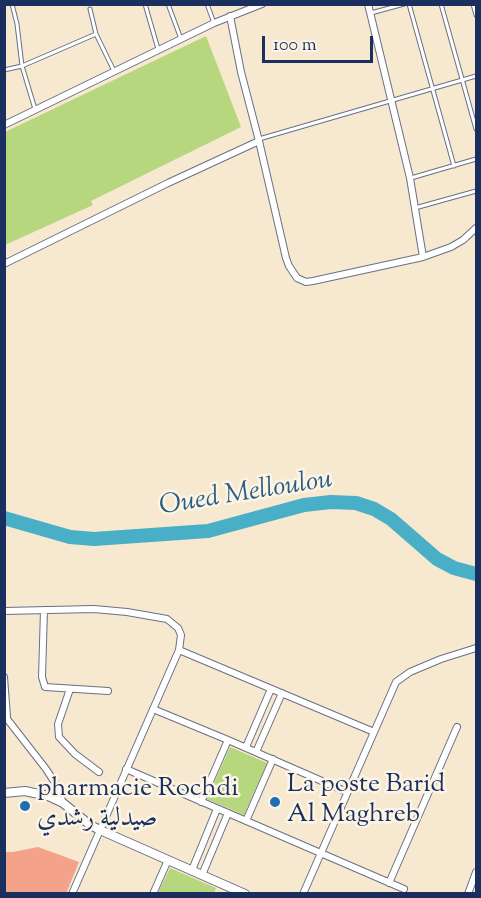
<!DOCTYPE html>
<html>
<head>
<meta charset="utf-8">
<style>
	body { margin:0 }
	#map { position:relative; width:481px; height:898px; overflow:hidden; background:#f7e8d0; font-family:"Sorts Mill Goudy",serif }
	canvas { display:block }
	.frame { position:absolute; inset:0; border:6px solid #1b2f5e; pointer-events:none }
	.scale { position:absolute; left:262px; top:36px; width:111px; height:27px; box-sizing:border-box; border:3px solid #1b2f5e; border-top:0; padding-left:8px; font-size:18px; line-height:21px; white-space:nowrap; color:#1b2f5e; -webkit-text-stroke:4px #fcf5e5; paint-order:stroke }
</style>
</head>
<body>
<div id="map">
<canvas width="481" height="898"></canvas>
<div class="frame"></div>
<div class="scale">100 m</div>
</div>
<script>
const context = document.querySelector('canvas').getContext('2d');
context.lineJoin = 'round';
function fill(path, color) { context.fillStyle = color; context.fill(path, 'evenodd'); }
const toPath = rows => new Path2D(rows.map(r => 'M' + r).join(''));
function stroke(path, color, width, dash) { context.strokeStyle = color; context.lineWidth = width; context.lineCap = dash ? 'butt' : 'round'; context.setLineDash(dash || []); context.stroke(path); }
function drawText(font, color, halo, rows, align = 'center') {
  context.font = font + ' "Sorts Mill Goudy",Amiri,serif'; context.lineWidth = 5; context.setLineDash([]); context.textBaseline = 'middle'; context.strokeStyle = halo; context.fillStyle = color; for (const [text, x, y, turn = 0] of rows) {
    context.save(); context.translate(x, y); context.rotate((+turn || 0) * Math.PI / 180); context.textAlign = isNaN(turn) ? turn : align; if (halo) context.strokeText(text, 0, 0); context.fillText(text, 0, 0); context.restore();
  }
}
const green = toPath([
	[206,36,241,127,91,201,93,205,5,245,5,132],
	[230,747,267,763,244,815,207,799],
	[170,868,216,888,214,893,158,893]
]);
const river = toPath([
	[4,518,70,537,94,539,208,531,304,505,331,502,356,503,374,509,391,519,437,559,454,568,476,574]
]);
const building = toPath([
	[38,847,79,862,66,894,4,894,4,852,13,852]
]);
const lane = toPath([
	[12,4,17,24,22,66,35,109],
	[145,4,158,49],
	[168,4,181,39],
	[207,4,214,23],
	[409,4,454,166],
	[441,4,476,129],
	[473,4,476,15],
	[90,9,96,34,114,71],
	[371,13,404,4],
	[4,70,22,66,96,34],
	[259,139,476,76],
	[411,178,476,159],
	[415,208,476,191]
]);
const street = toPath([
	[368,4,410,178,423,257],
	[230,16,241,72,259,141,286,258,289,266,297,278,306,282,313,281,423,257,451,247,463,240,476,228],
	[4,125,214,23,262,4],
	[4,264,168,183,259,141],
	[44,610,42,677,45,687,108,691],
	[4,611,94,609,127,612,167,619,178,628,181,635,179,650,72,894],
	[179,650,374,732],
	[4,677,7,717],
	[70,689,58,724,59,737,75,754,99,772],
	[153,709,228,740,347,792],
	[4,715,46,769,55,783,63,803],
	[246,747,271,689],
	[256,752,282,693],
	[126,769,404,889],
	[201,802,228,740],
	[246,821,273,759],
	[192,870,217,809],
	[202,875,228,813],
	[389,883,457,727],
	[153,894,168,860],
	[303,894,396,682,410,672,441,659,476,648],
	[468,894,476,872]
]);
const secondary = toPath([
	[4,793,25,791,48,796,63,803,90,825,100,830,245,894]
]);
const markers = [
	[275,802,6,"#1f6fb2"],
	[25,806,6,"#1f6fb2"]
];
const poiNames = [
	["La poste Barid",287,787],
	["Al Maghreb",287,817],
	["pharmacie Rochdi",37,791],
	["صيدلية رشدي",37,821]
];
const waterNames = [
	["Oued Melloulou",246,495,-9]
];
fill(green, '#b6d77e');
stroke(river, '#48afc7', 14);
fill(building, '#f5a28a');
stroke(lane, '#687086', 5);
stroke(street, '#687086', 8);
stroke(secondary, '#687086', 10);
stroke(lane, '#fff', 3);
stroke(street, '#fff', 6);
stroke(secondary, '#fff', 8);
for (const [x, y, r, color] of markers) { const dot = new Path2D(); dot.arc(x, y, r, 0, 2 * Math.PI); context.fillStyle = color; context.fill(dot); stroke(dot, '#fcf5e5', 2); }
drawText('26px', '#1b2f5e', '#fcf5e5', poiNames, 'left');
drawText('italic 27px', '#2b5c83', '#fcf5e5', waterNames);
</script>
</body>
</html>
